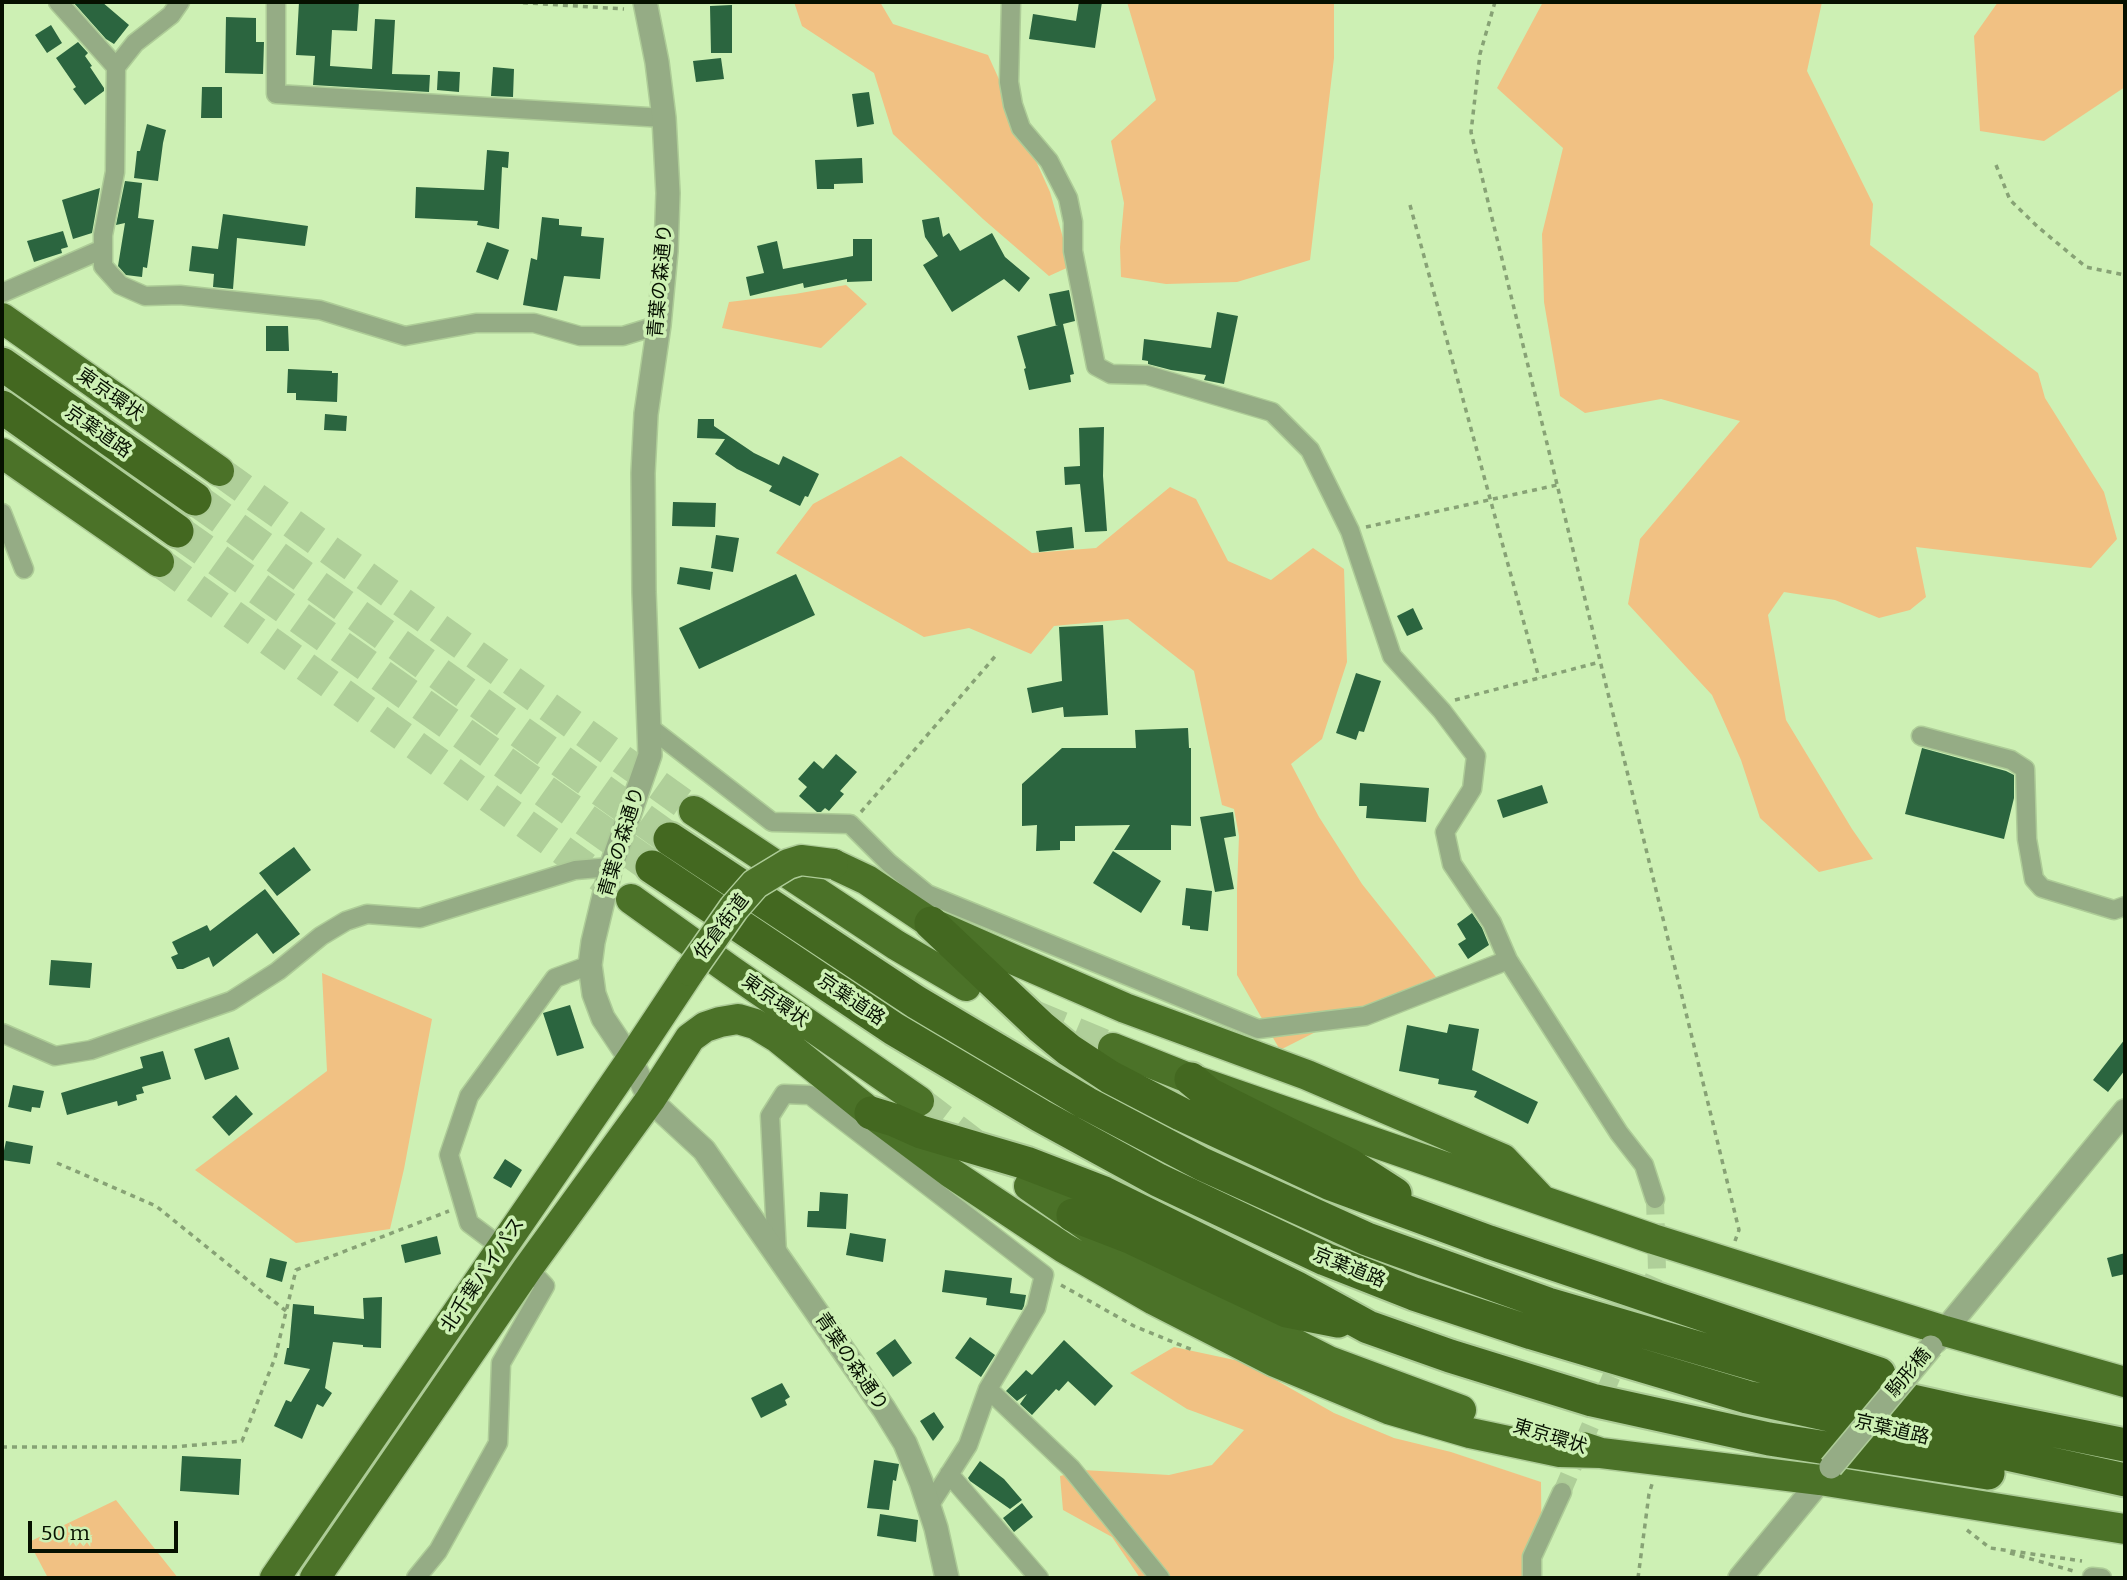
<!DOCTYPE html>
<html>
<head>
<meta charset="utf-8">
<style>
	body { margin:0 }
	#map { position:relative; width:2127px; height:1580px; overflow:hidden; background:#cdf0b4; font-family:Bitter,serif }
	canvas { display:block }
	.frame { position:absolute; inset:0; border:4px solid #061100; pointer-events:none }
	.scale { position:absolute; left:28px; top:1521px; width:150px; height:32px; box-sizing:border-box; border:4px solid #061100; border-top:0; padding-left:9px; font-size:21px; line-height:24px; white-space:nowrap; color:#061100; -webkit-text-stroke:5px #cdf0b4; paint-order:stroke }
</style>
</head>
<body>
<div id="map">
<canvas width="2127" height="1580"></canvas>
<div class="frame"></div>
<div class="scale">50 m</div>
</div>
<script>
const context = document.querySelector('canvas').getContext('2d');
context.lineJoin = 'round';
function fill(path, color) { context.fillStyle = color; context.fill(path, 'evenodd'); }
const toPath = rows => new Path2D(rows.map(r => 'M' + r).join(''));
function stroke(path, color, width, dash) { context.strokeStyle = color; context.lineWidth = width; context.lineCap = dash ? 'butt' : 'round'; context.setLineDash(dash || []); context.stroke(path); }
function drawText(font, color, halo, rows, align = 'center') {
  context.font = font + ' Bitter,"Noto Sans JP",serif'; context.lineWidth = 7; context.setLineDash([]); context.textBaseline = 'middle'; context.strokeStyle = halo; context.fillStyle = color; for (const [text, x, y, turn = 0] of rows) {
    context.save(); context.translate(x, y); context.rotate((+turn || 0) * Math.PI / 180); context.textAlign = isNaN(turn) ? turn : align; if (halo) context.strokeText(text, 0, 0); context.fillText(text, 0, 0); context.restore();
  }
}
const green = toPath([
	[794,2,880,2,893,24,988,55,1050,192,1071,266,1049,276,983,219,893,134,874,73,802,26],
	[1127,2,1334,2,1334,58,1310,260,1237,282,1166,284,1121,277,1120,247,1124,203,1111,141,1156,100],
	[1543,2,1822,2,1807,71,1873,204,1870,245,2038,373,2045,398,2104,492,2117,539,2091,568,1916,547,1926,597,1910,610,1879,618,1835,600,1784,592,1768,615,1786,720,1852,829,1873,859,1819,872,1760,818,1741,760,1712,695,1628,604,1640,539,1740,421,1661,399,1585,413,1560,396,1544,302,1542,234,1563,148,1497,88],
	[1998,2,2125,2,2125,87,2044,141,1980,131,1974,36],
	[846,285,867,304,821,348,722,328,729,302,795,294],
	[901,456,1032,553,1096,548,1170,487,1196,499,1228,561,1271,580,1313,548,1344,569,1347,662,1322,739,1291,764,1319,817,1362,884,1436,977,1375,1002,1280,1050,1237,975,1237,889,1239,836,1234,809,1222,805,1194,671,1128,619,1054,626,1031,654,969,628,924,637,776,553,813,504],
	[322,973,432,1019,404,1169,390,1229,296,1243,195,1170,327,1071],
	[1174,1347,1244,1362,1334,1413,1394,1438,1451,1452,1541,1482,1542,1578,1140,1578,1112,1537,1063,1510,1060,1476,1083,1470,1169,1475,1212,1465,1244,1430,1187,1409,1130,1373],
	[116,1500,178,1578,48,1578,29,1542]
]);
const building = toPath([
	[73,2,102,2,129,25,114,44,106,39],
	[299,2,359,2,357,31,332,30,330,66,372,69,375,19,395,20,392,74,430,75,429,92,313,85,315,56,296,55],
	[1079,2,1102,2,1095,48,1029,39,1033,14,1076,21],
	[732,5,732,53,711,53,710,6],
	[226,17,256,18,256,42,264,42,263,74,225,73],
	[51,25,62,43,47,53,35,35],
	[78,42,88,53,85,56,92,66,90,67,104,88,104,91,85,105,73,89,76,87,56,58],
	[721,58,724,79,696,82,693,61],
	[493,67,514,69,513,97,491,96],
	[438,71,460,72,459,92,437,90],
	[202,87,222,87,222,118,201,118],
	[869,92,874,124,857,127,852,94],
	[147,124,166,130,163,143,158,181,134,178,137,151,140,151],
	[487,150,509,152,508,168,502,167,499,229,477,225,478,221,415,218,416,187,484,190],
	[862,158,863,183,834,184,834,189,817,189,815,160],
	[125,181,142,183,138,218,154,220,147,268,143,267,142,277,126,275,118,266,125,223,116,225],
	[100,188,92,233,73,239,62,200],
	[223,214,308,226,305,246,237,238,233,289,213,287,214,274,189,271,192,246,218,249],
	[542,217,559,219,559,225,582,227,581,236,604,238,600,279,564,276,557,311,523,305,531,258,537,260],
	[939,217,943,237,949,233,960,251,992,233,1005,257,1030,278,1019,292,1004,279,952,312,923,265,938,256,925,237,922,220],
	[63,231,68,247,61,249,62,253,34,262,27,241],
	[853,239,872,239,872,281,847,282,847,279,804,288,803,283,750,296,746,277,764,273,757,246,777,241,783,269,853,256],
	[487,242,509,250,498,280,476,272],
	[1069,290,1075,321,1063,324,1074,374,1070,375,1071,382,1029,390,1024,369,1026,368,1017,336,1058,325,1056,326,1049,294],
	[1217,312,1238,316,1224,384,1204,380,1206,375,1171,370,1148,364,1148,361,1142,360,1144,339,1211,348],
	[266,326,288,326,289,351,266,351],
	[288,369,332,371,332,373,338,373,337,402,296,400,296,393,287,393],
	[325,414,347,416,346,431,324,430],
	[698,419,714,419,714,426,754,453,779,465,783,456,819,474,808,497,805,496,800,506,769,491,772,486,737,469,715,454,725,439,697,438],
	[1104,427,1103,476,1107,531,1085,532,1080,484,1065,485,1064,467,1080,466,1079,428],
	[673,502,716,503,715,527,672,526],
	[1072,527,1074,548,1039,552,1036,531],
	[716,535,739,538,733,572,711,568],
	[680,567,713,572,710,590,677,584],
	[796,574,815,615,699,669,679,628],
	[1413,608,1423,629,1407,636,1397,616],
	[1103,625,1108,715,1064,717,1063,707,1032,713,1027,688,1062,681,1059,627],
	[1356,673,1381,681,1364,732,1359,731,1356,740,1336,733],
	[1188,728,1189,748,1191,748,1191,826,1171,825,1171,850,1114,850,1130,825,1075,826,1075,841,1060,841,1060,850,1036,851,1037,825,1022,826,1022,784,1062,748,1136,748,1135,730],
	[1922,748,2006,771,2014,775,2014,798,2004,839,1905,814],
	[836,754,857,772,840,791,844,794,829,811,825,808,821,812,817,812,799,796,807,787,798,779,814,761,823,769],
	[1360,783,1429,788,1426,822,1366,818,1367,806,1359,806],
	[1542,785,1548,803,1503,818,1497,800],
	[1233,812,1236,836,1224,838,1234,889,1215,892,1200,817],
	[294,847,311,870,277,896,259,873],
	[1113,851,1161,881,1141,913,1093,883],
	[1186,888,1212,891,1208,931,1190,929,1190,926,1182,925],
	[265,889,300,934,273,954,257,933,213,967,209,957,183,969,177,969,171,957,178,954,172,942,207,925,210,931],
	[1472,913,1482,928,1489,945,1468,959,1458,944,1466,939,1457,924],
	[51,960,92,963,90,988,49,985],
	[570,1005,584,1048,557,1056,543,1013],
	[1449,1024,1479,1029,1472,1070,1538,1102,1528,1124,1474,1097,1477,1091,1438,1084,1439,1079,1399,1071,1407,1025,1447,1033],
	[229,1037,239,1069,205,1080,194,1049],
	[2125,1039,2125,1070,2108,1092,2093,1080],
	[163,1051,171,1079,142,1087,144,1093,136,1095,137,1100,118,1106,117,1101,67,1115,61,1093,143,1068,140,1057],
	[13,1085,44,1091,40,1108,32,1107,31,1112,8,1107],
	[236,1095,253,1114,229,1136,212,1117],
	[6,1141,33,1146,30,1164,2,1160],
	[505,1159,522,1170,511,1188,493,1178],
	[820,1192,848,1194,846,1229,807,1227,808,1211,819,1211],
	[850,1233,886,1239,883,1262,846,1255],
	[437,1236,441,1254,405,1263,401,1245],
	[2125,1253,2125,1274,2112,1277,2107,1258],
	[270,1258,287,1262,282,1282,266,1277],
	[945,1270,1012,1278,1010,1293,1026,1295,1024,1306,1022,1310,986,1305,987,1298,942,1292],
	[382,1297,381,1348,363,1347,363,1345,333,1342,325,1388,332,1393,323,1407,317,1404,302,1439,274,1426,286,1400,291,1402,310,1369,284,1364,287,1348,289,1348,293,1304,314,1306,314,1314,364,1319,363,1298],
	[970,1337,995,1355,981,1377,955,1358],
	[895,1339,912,1363,893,1377,876,1353],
	[1064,1340,1113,1386,1095,1406,1068,1381,1059,1391,1056,1389,1032,1415,1020,1404,1027,1394,1017,1401,1006,1391,1026,1370,1032,1375],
	[782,1383,790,1397,785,1400,787,1405,761,1418,751,1398],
	[934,1412,944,1427,933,1441,920,1421],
	[182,1456,241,1459,239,1495,180,1491],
	[874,1460,899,1464,896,1481,893,1480,889,1510,867,1508],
	[980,1461,1004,1479,1022,1500,1010,1509,970,1481,968,1478],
	[1022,1503,1033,1517,1014,1532,1003,1518],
	[880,1514,918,1520,916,1542,877,1536]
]);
const minorTunnel = toPath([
	[1562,1492,1657,1270,1655,1199]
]);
const trunkTunnel = toPath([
	[219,471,694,811],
	[159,562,611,885],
	[1034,1015,1113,1048],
	[919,1101,979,1147]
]);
const motorwayTunnel = toPath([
	[195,499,670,839],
	[177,531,652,867]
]);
const path = toPath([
	[513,2,624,9],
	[1495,2,1480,54,1471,132,1739,1230,1735,1241],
	[1996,165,2010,200,2038,227,2086,267,2125,275],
	[1410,205,1539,678],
	[1366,527,1557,485],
	[1455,700,1600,662],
	[861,812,998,653],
	[57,1163,156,1206,286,1311],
	[1061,1285,1134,1326,1195,1351],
	[2,1447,173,1447,242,1441,275,1358,296,1270,449,1211],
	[1967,1530,1990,1548,2082,1561],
	[2010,1553,2077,1572],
	[1638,1578,1649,1494,1652,1484]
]);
const minor = toPath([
	[58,2,116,67],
	[180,2,171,15,135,43,116,67,115,172,103,235,103,266,120,285,145,296,180,295,320,310,405,336,476,323,534,323,580,336,623,336,659,325],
	[276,2,276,94,664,118],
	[1011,2,1009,82,1013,105,1021,128,1049,161,1068,198,1073,222,1073,251,1096,366,1111,374,1147,375,1272,412,1310,450,1350,531,1392,656,1442,711,1476,756,1472,789,1445,832,1452,864,1492,923,1508,960,1619,1133,1644,1165,1655,1199],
	[2,293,103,249],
	[2,513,24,569],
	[648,726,772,822,850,824,889,863,927,894,1258,1029,1365,1016,1508,960],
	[1921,736,2011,760,2025,769,2027,839,2034,879,2042,888,2114,910,2125,906],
	[2,1033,55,1056,91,1050,231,1001,278,971,321,936,346,921,367,914,420,918,575,870,611,867],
	[501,1247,469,1223,449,1155,469,1096,555,978,590,965],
	[777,1254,770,1116,784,1094,810,1095,1044,1275,1036,1308,988,1389,968,1445,929,1506],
	[988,1389,1071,1468,1160,1578],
	[949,1474,1039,1578],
	[2092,1577,2102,1578],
	[416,1578,438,1551,498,1443,501,1363,545,1286,528,1268],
	[1532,1578,1532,1557,1562,1492]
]);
const tertiary = toPath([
	[645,2,657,62,664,118,668,193,666,251,659,325,646,414,643,473,644,592,650,755,611,867,593,942,590,965,594,994,603,1018,631,1060,650,1100,704,1150,884,1409,905,1443,921,1482,936,1528,947,1578],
	[1936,1341,2125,1111],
	[1740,1578,1829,1470]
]);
const trunk = toPath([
	[2,318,219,471],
	[2,453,159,562],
	[694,811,896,945,966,986],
	[833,864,867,880,931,923,1017,961,1125,1008,1307,1075,1503,1159,1540,1198],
	[631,899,730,970,919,1101],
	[1113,1048,1191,1079,1653,1239,1945,1331,2125,1382],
	[1029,1186,1147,1268,1329,1361,1461,1410],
	[1583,1447,1601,1453,1820,1480,2125,1529],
	[275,1578,631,1060,690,971],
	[315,1578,528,1268,650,1100,690,1038,705,1027,720,1022,738,1019,755,1024,778,1038,871,1113,951,1173,1064,1248,1154,1300,1275,1362,1388,1409,1470,1433,1560,1452,1601,1453]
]);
const motorway = toPath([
	[2,364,195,499],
	[2,407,177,531],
	[670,839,916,1002,1086,1103,1202,1164,1367,1239,1548,1304,1774,1370,1962,1412,2125,1445],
	[652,867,894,1029,1041,1116,1158,1180,1325,1259,1414,1294,1532,1333,1747,1397,2125,1480],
	[931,923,1041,1027,1069,1050,1110,1077,1181,1114,1331,1184,1489,1242,1879,1374],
	[1191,1079,1209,1094,1350,1165,1395,1194],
	[871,1113,894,1120,921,1132,1026,1163,1104,1193,1295,1287,1368,1327,1450,1356,1592,1400,1769,1439,1988,1473],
	[1073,1215,1130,1237,1287,1311,1338,1321]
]);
const tertiaryBridge = toPath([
	[1831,1467,1931,1347]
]);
const trunkBridge = toPath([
	[690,971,734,908,755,884,788,864,801,860,833,864]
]);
const streetNames = [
	["青葉の森通り",661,281,-85],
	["東京環状",110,395,35],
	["京葉道路",98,432,35],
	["青葉の森通り",622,842,-73],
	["佐倉街道",722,927,-53],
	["京葉道路",851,1000,34],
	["東京環状",775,1001,35],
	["京葉道路",1349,1268,22],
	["北千葉バイパス",483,1275,-56],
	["青葉の森通り",851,1362,56],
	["駒形橋",1909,1373,-50],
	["京葉道路",1892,1430,13],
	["東京環状",1550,1437,17]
];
fill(green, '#f1c183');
fill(building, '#2b653f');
stroke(minorTunnel, '#afcf99', 18, [18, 9]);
stroke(trunkTunnel, '#afcf99', 30, [30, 15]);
stroke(motorwayTunnel, '#afcf99', 33, [33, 17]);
stroke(minor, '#adcc97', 21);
stroke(tertiary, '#adcc97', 26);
stroke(trunk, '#adcc97', 33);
stroke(motorway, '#adcc97', 37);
stroke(path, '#87a275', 3.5, [5, 5]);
stroke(minor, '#95ac85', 18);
stroke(tertiary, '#95ac85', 23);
stroke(trunk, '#4b7228', 30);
stroke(motorway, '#436820', 33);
stroke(tertiaryBridge, '#adcc97', 26, []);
stroke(trunkBridge, '#adcc97', 33, []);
stroke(tertiaryBridge, '#95ac85', 23);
stroke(trunkBridge, '#4b7228', 30);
drawText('19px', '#061100', '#cdf0b4', streetNames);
</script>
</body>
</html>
